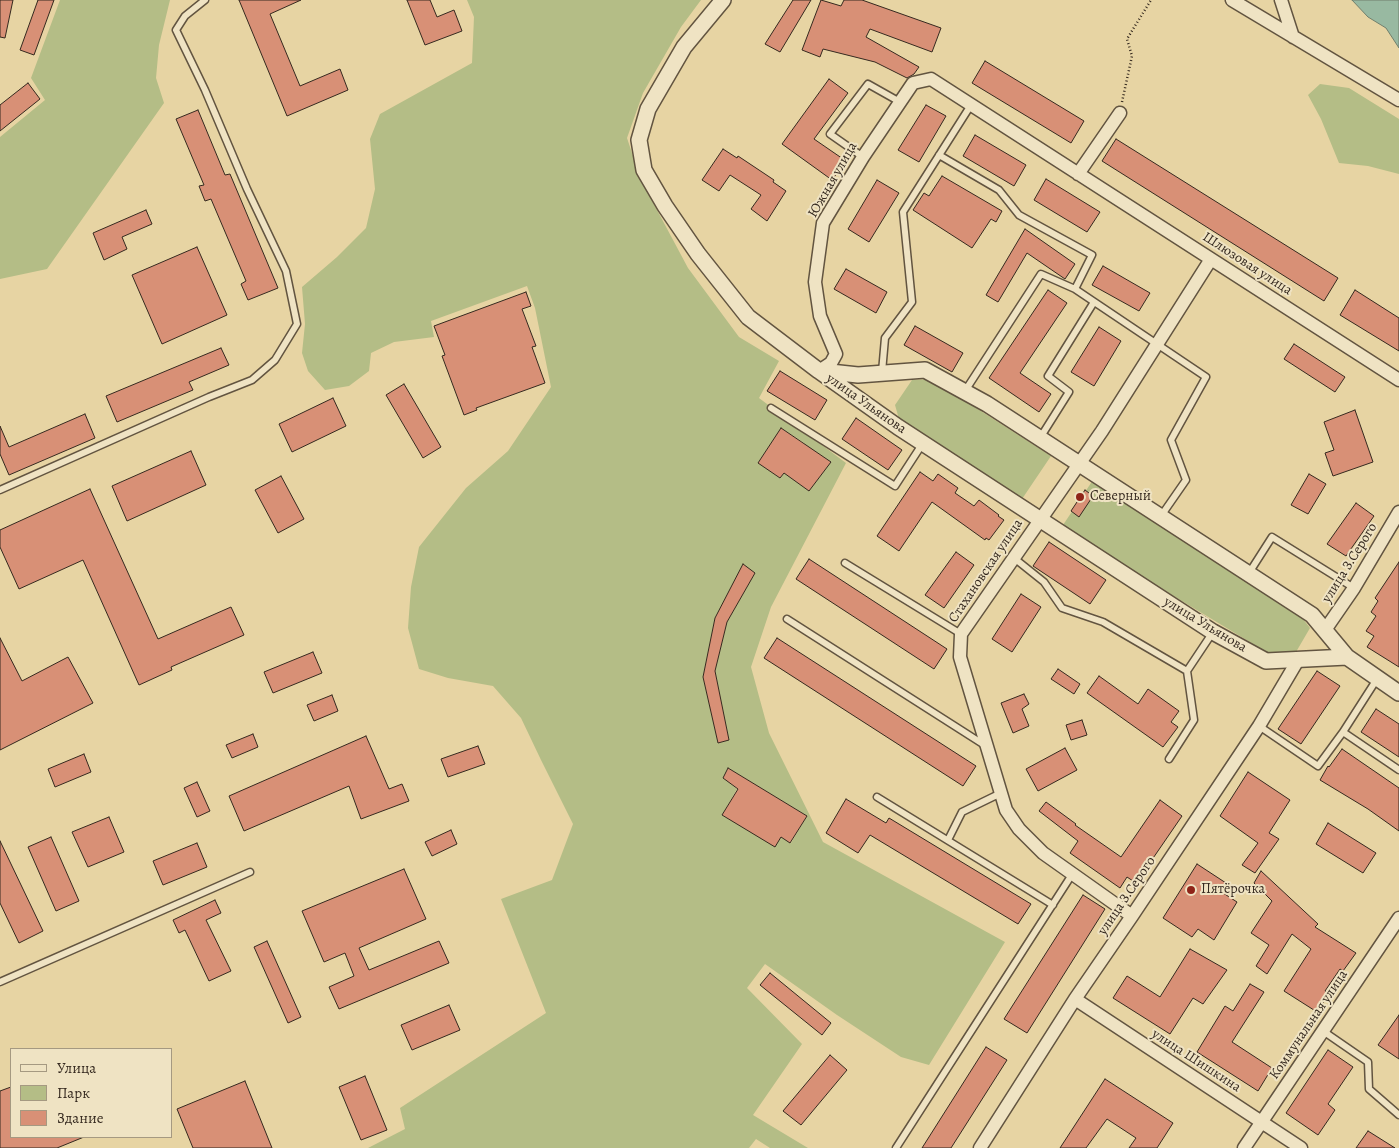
<!DOCTYPE html>
<html>
<head>
<meta charset="utf-8">
<style>
	body { margin:0 }
	#map { position:relative; width:1399px; height:1148px; overflow:hidden; background:#e7d4a3; font-family:Alegreya,serif }
	canvas { display:block }
	.legend { position:absolute; left:10px; top:1048px; width:162px; height:90px; box-sizing:border-box; background:#efe3c3; border:1px solid #a59981; margin:0; padding:6px 9px; list-style:none; font-size:15px; color:#35291f }
	.legend li { display:flex; align-items:center; gap:10px; height:25px }
	.legend b { width:25px; border:1px solid #a59981 }
</style>
</head>
<body>
<div id="map">
<canvas width="1399" height="1148"></canvas>
<ul class="legend">
<li><b style="height:6px;background:#efe3c3"></b>Улица</li>
<li><b style="height:14px;background:#b4bd86"></b>Парк</li>
<li><b style="height:14px;background:#d89076"></b>Здание</li>
</ul>
</div>
<script>
const context = document.querySelector('canvas').getContext('2d');
context.lineJoin = 'round';
function fill(path, color) { context.fillStyle = color; context.fill(path, 'evenodd'); }
const toPath = rows => new Path2D(rows.map(r => 'M' + r).join(''));
function stroke(path, color, width, dash) { context.strokeStyle = color; context.lineWidth = width; context.lineCap = dash ? 'butt' : 'round'; context.setLineDash(dash || []); context.stroke(path); }
function drawText(font, color, halo, rows, align = 'center') {
  context.font = font + ' Alegreya,serif'; context.lineWidth = 4; context.setLineDash([]); context.textBaseline = 'middle'; context.strokeStyle = halo; context.fillStyle = color; for (const [text, x, y, turn = 0] of rows) {
    context.save(); context.translate(x, y); context.rotate((+turn || 0) * Math.PI / 180); context.textAlign = isNaN(turn) ? turn : align; if (halo) context.strokeText(text, 0, 0); context.fillText(text, 0, 0); context.restore();
  }
}
const green = toPath([
	[60,0,170,0,159,45,156,78,164,103,47,269,0,279,0,137,45,100,31,78],
	[467,0,701,0,681,27,643,93,627,138,641,180,688,268,739,337,779,361,759,398,846,463,771,607,751,667,769,733,823,842,1005,942,929,1065,901,1057,837,1015,765,964,747,988,802,1044,753,1115,808,1148,770,1148,756,1139,749,1148,368,1148,405,1129,400,1108,546,1013,501,899,552,880,573,824,541,760,521,718,493,686,448,678,419,669,408,628,411,587,419,547,466,488,508,451,551,387,535,308,527,286,431,321,434,337,394,342,371,353,369,371,349,386,325,390,308,371,302,353,305,324,302,287,337,257,366,228,375,189,370,139,380,114,472,63,474,17],
	[781,428,804,443,780,478,758,463],
	[815,451,830,462,809,491,794,480],
	[743,565,755,573,727,622,715,671,729,740,718,743,703,677,715,618],
	[728,768,807,816,791,843,781,837,775,846,722,815,737,789,724,778],
	[1320,84,1349,88,1399,119,1399,174,1368,166,1339,163,1321,119,1308,95],
	[931,379,1051,456,1022,499,899,419,895,405,912,380],
	[1093,480,1300,615,1310,628,1296,652,1268,653,1061,528]
]);
const water = toPath([
	[1352,0,1399,0,1399,48,1386,28,1368,17,1352,0]
]);
const building = toPath([
	[0,0,13,0,5,38,0,37,0,0],
	[38,0,54,0,34,55,20,50,38,0],
	[239,0,301,0,270,14,300,86,340,69,348,90,287,116,239,0],
	[407,0,430,0,437,17,454,10,462,31,425,45,407,0],
	[793,0,811,0,780,52,765,44,793,0],
	[821,0,841,6,844,0,862,0,941,28,932,52,870,29,866,37,919,67,914,74,907,78,875,62,823,49,820,57,802,50,821,0],
	[985,61,1084,121,1071,143,972,83,985,61],
	[829,79,848,93,814,139,846,161,832,180,782,144,829,79],
	[28,83,40,99,0,131,0,105,28,83],
	[926,105,946,116,919,162,898,150,926,105],
	[198,110,225,175,230,174,278,288,248,300,241,284,246,281,211,199,205,201,199,186,204,185,176,119,198,110],
	[975,135,1026,165,1014,186,963,156,975,135],
	[1116,139,1338,278,1324,301,1102,161,1116,139],
	[723,149,737,158,738,156,774,180,773,182,786,191,767,221,751,209,761,195,730,175,719,191,702,180,723,149],
	[942,176,1002,211,996,222,991,219,972,248,913,210,924,193,929,196,942,176],
	[1046,179,1100,212,1087,232,1034,200,1046,179],
	[877,180,899,193,869,242,848,229,877,180],
	[146,210,152,224,122,237,127,249,104,260,93,233,146,210],
	[1025,229,1075,264,1065,279,1027,253,998,302,986,295,1025,229],
	[197,247,227,315,162,344,132,275,197,247],
	[1103,266,1150,293,1139,311,1092,285,1103,266],
	[846,269,887,292,876,313,834,289,846,269],
	[1048,290,1067,303,1020,373,1051,394,1039,412,989,378,1048,290],
	[1355,290,1399,318,1399,351,1340,315,1355,290],
	[526,292,531,306,522,309,536,346,532,347,545,383,476,408,477,410,464,415,442,356,445,355,434,326,526,292],
	[915,326,963,353,952,372,904,345,915,326],
	[1099,327,1121,341,1094,386,1071,372,1099,327],
	[1294,344,1345,377,1335,392,1284,359,1294,344],
	[221,348,229,365,189,382,193,390,117,422,106,396,221,348],
	[780,371,827,400,815,420,767,391,780,371],
	[404,384,441,447,423,458,386,395,404,384],
	[333,398,346,426,292,452,279,424,333,398],
	[1355,410,1373,462,1333,476,1325,453,1334,450,1324,422,1355,410],
	[85,414,95,438,9,475,0,454,0,426,9,447,85,414],
	[856,418,902,450,888,470,842,439,856,418],
	[781,428,831,462,809,491,784,473,780,478,758,463,781,428],
	[191,451,206,485,127,521,112,486,191,451],
	[920,472,933,481,938,474,958,488,955,493,974,506,979,500,999,515,998,516,1004,520,989,540,986,538,985,540,932,502,899,551,877,536,920,472],
	[1309,474,1326,484,1308,514,1291,505,1309,474],
	[281,476,304,519,278,533,255,490,281,476],
	[90,489,158,639,231,607,244,635,171,667,172,670,139,685,83,560,19,589,0,547,0,530,90,489],
	[1085,490,1093,496,1079,517,1071,511,1085,490],
	[1356,503,1374,516,1346,556,1327,544,1356,503],
	[1049,542,1106,580,1090,604,1033,566,1049,542],
	[956,552,974,565,944,608,925,595,956,552],
	[809,559,947,649,934,669,796,579,809,559],
	[1399,562,1399,667,1367,647,1374,636,1366,631,1376,616,1371,612,1378,601,1375,598,1399,562],
	[743,564,755,573,727,622,715,671,729,740,718,743,703,677,715,618,743,564],
	[1021,594,1041,607,1012,652,992,639,1021,594],
	[0,638,22,681,68,657,93,703,0,750,0,638],
	[777,638,976,766,963,786,764,658,777,638],
	[313,652,322,673,273,693,264,672,313,652],
	[1058,669,1080,684,1074,694,1051,679,1058,669],
	[1317,671,1340,686,1301,744,1278,729,1317,671],
	[1099,676,1138,704,1148,689,1179,711,1171,722,1178,727,1163,747,1087,693,1099,676],
	[1024,694,1029,704,1022,709,1029,726,1013,733,1001,703,1024,694],
	[332,695,338,711,314,721,307,705,332,695],
	[1376,709,1399,724,1399,757,1361,732,1376,709],
	[1082,720,1087,735,1071,740,1066,725,1082,720],
	[253,734,258,747,232,758,226,745,253,734],
	[366,736,389,789,402,784,409,801,361,819,349,786,244,831,229,796,366,736],
	[478,746,485,764,448,777,441,759,478,746],
	[1065,748,1077,770,1038,791,1026,769,1065,748],
	[1342,749,1399,788,1399,831,1368,809,1320,780,1328,766,1329,767,1342,749],
	[84,754,91,772,55,787,48,769,84,754],
	[728,768,807,816,790,843,781,837,775,847,722,815,738,789,723,778,728,768],
	[1248,772,1290,800,1269,833,1279,839,1255,873,1242,865,1258,843,1220,816,1248,772],
	[197,782,210,811,197,817,184,788,197,782],
	[846,799,886,823,889,818,1031,904,1018,924,870,835,858,853,826,833,846,799],
	[1160,800,1182,816,1136,883,1127,877,1120,888,1070,853,1078,841,1039,811,1046,802,1076,824,1075,825,1121,857,1160,800],
	[109,817,124,852,88,867,72,832,109,817],
	[1328,823,1376,853,1363,873,1316,844,1328,823],
	[451,830,457,844,432,856,425,842,451,830],
	[51,837,79,901,56,911,28,847,51,837],
	[0,841,43,931,19,943,0,903,0,841],
	[197,843,207,867,163,885,153,861,197,843],
	[1197,864,1226,883,1220,891,1237,902,1214,940,1198,929,1192,937,1163,918,1197,864],
	[404,869,426,919,359,948,369,970,439,941,449,963,339,1009,329,987,354,976,345,953,324,962,302,911,404,869],
	[1261,871,1318,924,1315,927,1356,953,1343,971,1340,969,1325,991,1329,993,1317,1012,1284,991,1311,949,1292,934,1267,974,1256,966,1269,945,1251,933,1272,901,1254,883,1261,871],
	[1083,895,1105,909,1027,1033,1004,1019,1083,895],
	[215,900,221,913,206,920,231,971,209,981,185,930,179,933,173,920,215,900],
	[267,941,301,1017,288,1023,254,947,267,941],
	[1190,949,1227,970,1203,1004,1193,998,1170,1034,1113,998,1127,976,1160,997,1190,949],
	[770,973,831,1023,822,1035,760,985,770,973],
	[1250,984,1264,992,1232,1042,1272,1068,1258,1091,1197,1052,1225,1006,1233,1011,1250,984],
	[449,1005,460,1030,412,1050,401,1025,449,1005],
	[1399,1015,1399,1059,1378,1045,1399,1015],
	[986,1047,1007,1060,951,1148,922,1148,986,1047],
	[1328,1050,1353,1067,1328,1104,1335,1110,1318,1135,1286,1113,1328,1050],
	[830,1055,847,1070,801,1125,783,1111,830,1055],
	[365,1076,387,1130,361,1140,339,1087,365,1076],
	[1105,1079,1173,1123,1157,1148,1129,1148,1136,1138,1107,1119,1086,1148,1060,1148,1105,1079],
	[245,1081,272,1148,193,1148,177,1109,245,1081],
	[11,1087,11,1137,84,1137,57,1148,0,1148,0,1091,11,1087],
	[1368,1131,1395,1148,1356,1148,1368,1131]
]);
const path = toPath([
	[1122,102,1132,56,1127,39,1151,0]
]);
const service = toPath([
	[939,155,999,190,1019,215,1092,255,1075,289,1206,377,1171,440,1186,480,1161,516],
	[863,157,830,134,868,84,900,102],
	[882,372,885,338,912,302,903,212,971,105],
	[965,391,1041,274,1075,289],
	[771,408,895,486,923,443],
	[1040,438,1069,392,1048,376,1094,302],
	[0,490,209,397,252,380,275,360,297,324,286,271,247,189,205,90,176,30,185,16,205,0],
	[1014,558,1044,582,1062,608,1103,622,1187,671,1213,632],
	[845,563,961,634],
	[1249,573,1272,537,1354,588],
	[787,619,986,746],
	[1377,679,1343,732,1399,770],
	[1259,726,1318,766,1343,732],
	[1169,759,1194,720,1187,671],
	[877,797,1053,905],
	[948,840,962,812,1001,793],
	[0,982,250,872],
	[1323,1031,1368,1062,1369,1089,1399,1115],
	[896,1148,1073,873]
]);
const minor = toPath([
	[1232,0,1399,100],
	[1281,0,1293,37],
	[1078,174,1120,113],
	[819,371,831,363,836,354,820,316,815,282,823,223,863,157,913,83,931,79,1399,380],
	[1325,630,1354,588,1399,512],
	[1132,916,1043,853,1019,829,1006,810,960,657,961,634,1102,431,1211,259],
	[1075,999,1301,1148],
	[980,1148,1075,999,1132,916,1259,726,1298,660],
	[1244,1148,1399,918]
]);
const tertiary = toPath([
	[723,0,684,47,648,109,639,140,644,170,665,206,698,254,748,317,819,371,898,427,1213,632,1266,661,1347,657],
	[821,371,858,375,925,370,987,404,1312,615,1347,657,1399,693]
]);
const markers = [
	[1080,497,5,"#8f2418"],
	[1191,890,5,"#8f2418"]
];
const streetNames = [
	["Южная улица",833,180,-60],
	["Шлюзовая улица",1247,264,33],
	["улица Ульянова",866,404,35],
	["улица З.Серого",1350,563,-58],
	["Стахановская улица",986,571,-56],
	["улица Ульянова",1205,625,31],
	["улица З.Серого",1127,896,-56],
	["Коммунальная улица",1309,1025,-56],
	["улица Шишкина",1196,1061,33]
];
const poiNames = [
	["Северный",1090,497],
	["Пятёрочка",1201,890]
];
fill(green, '#b4bd86');
fill(water, '#98b9a1');
stroke(water, '#707f6d', 1);
fill(building, '#d89076');
stroke(building, '#35291f', 1);
stroke(service, '#625440', 9);
stroke(minor, '#625440', 15);
stroke(tertiary, '#625440', 18);
stroke(path, '#35291f', 2.5, [1, 2.5]);
stroke(service, '#efe3c3', 6);
stroke(minor, '#efe3c3', 12);
stroke(tertiary, '#efe3c3', 15);
for (const [x, y, r, color] of markers) { const dot = new Path2D(); dot.arc(x, y, r, 0, 2 * Math.PI); context.fillStyle = color; context.fill(dot); stroke(dot, '#efe3c3', 2); }
drawText('14px', '#35291f', '#efe3c3', streetNames);
drawText('14px', '#35291f', '#efe3c3', poiNames, 'left');
</script>
</body>
</html>
